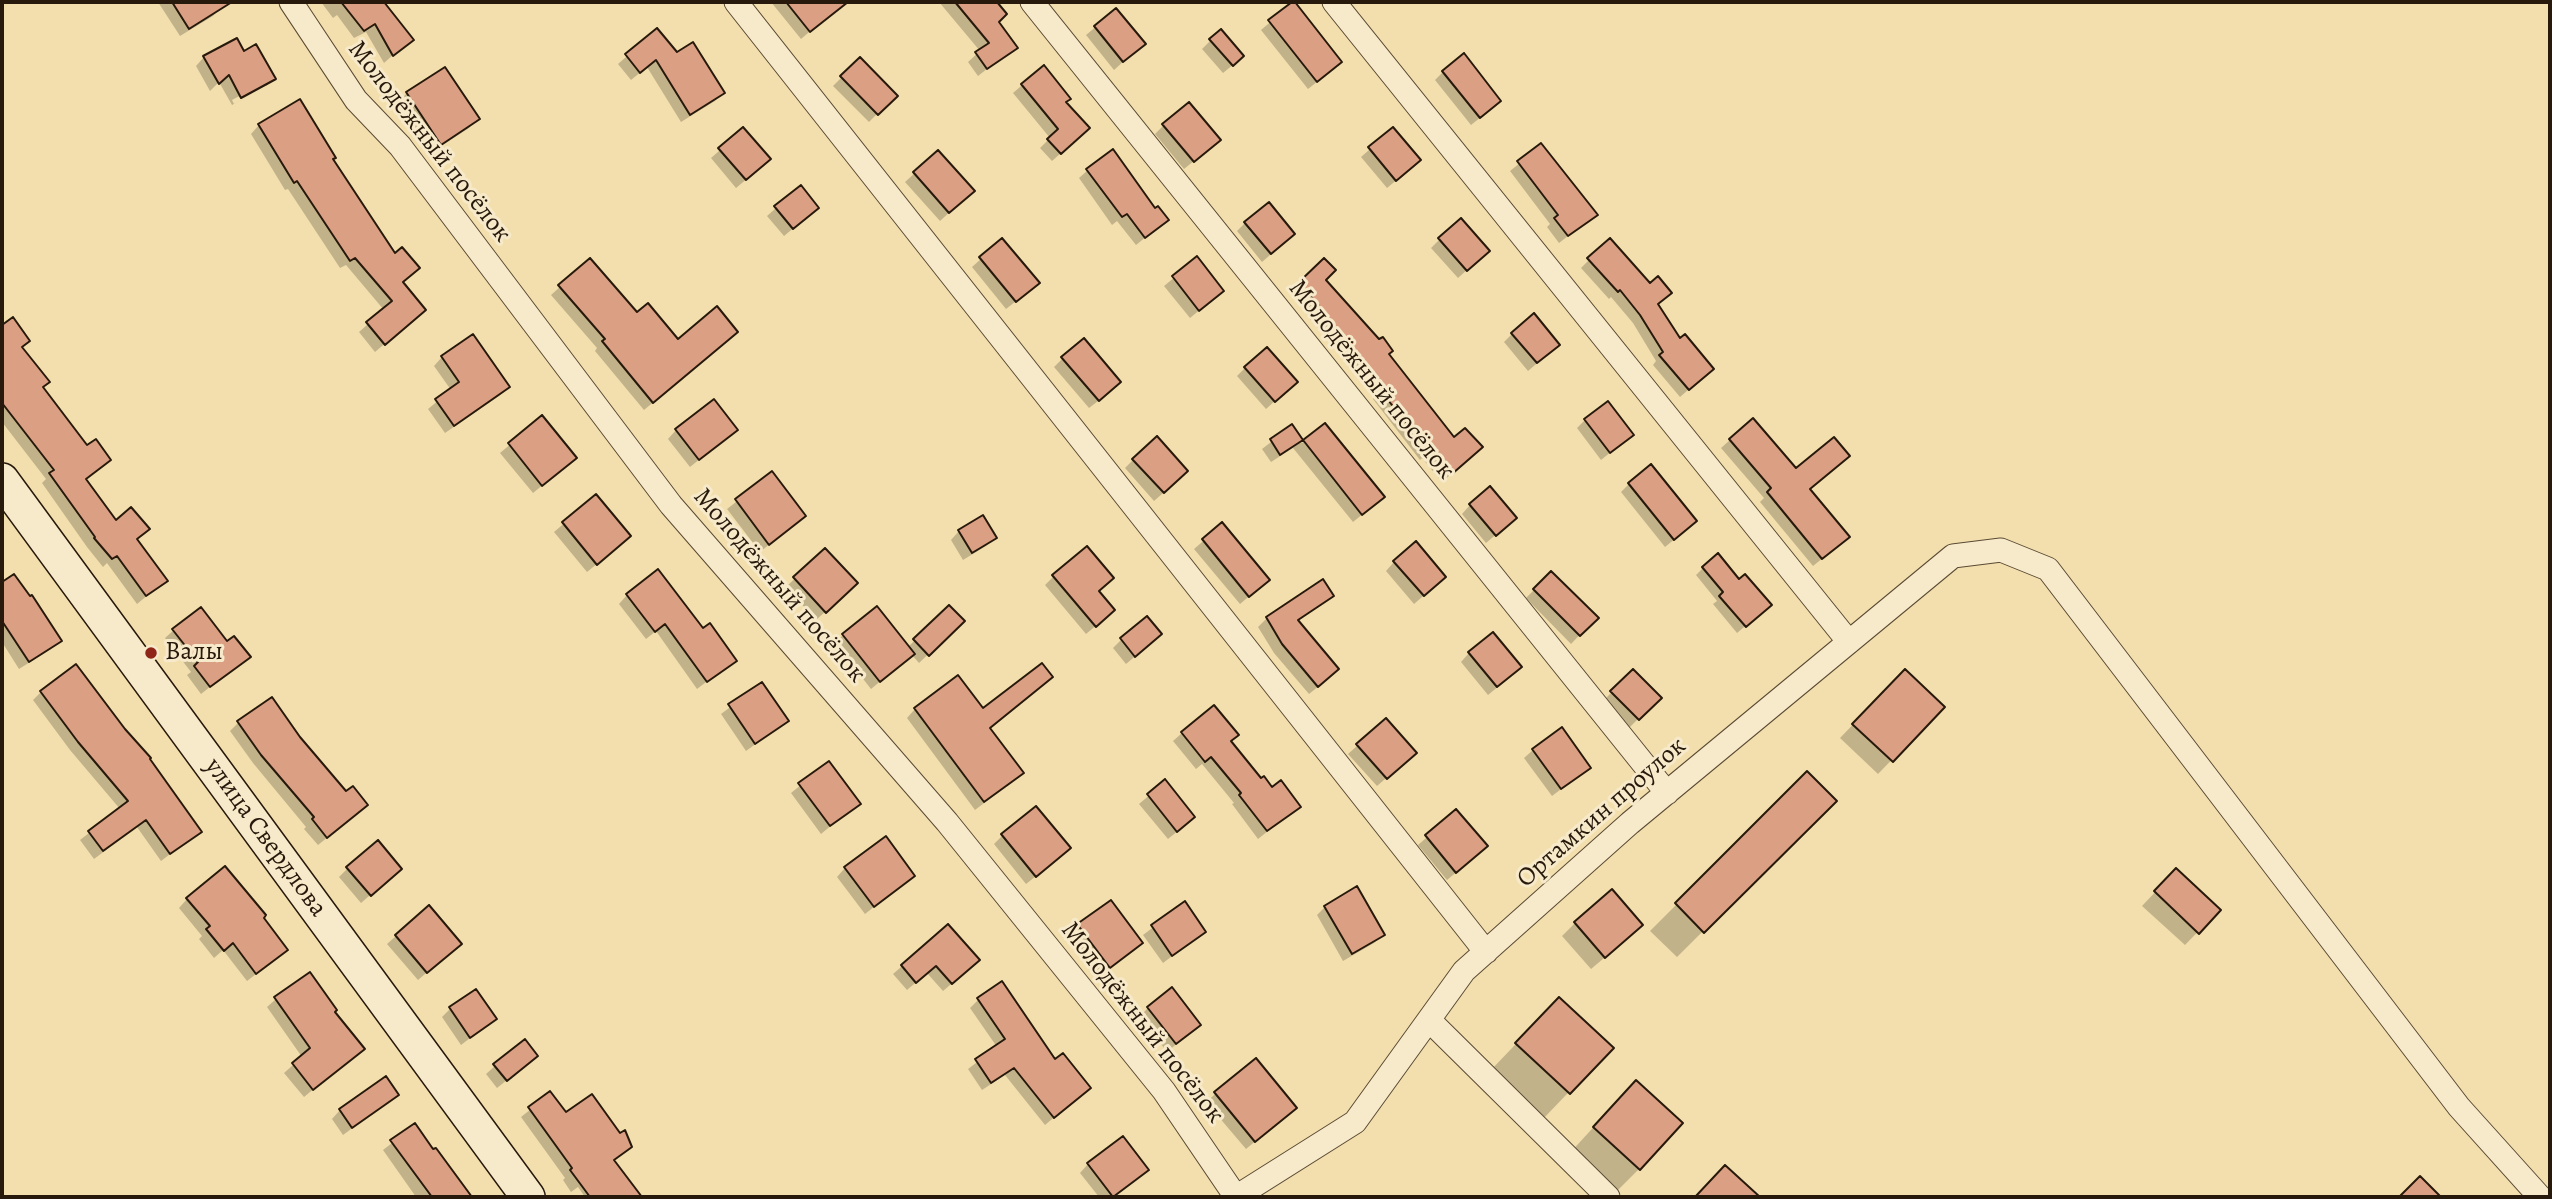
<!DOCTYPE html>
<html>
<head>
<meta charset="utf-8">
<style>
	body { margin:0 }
	#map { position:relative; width:2552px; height:1199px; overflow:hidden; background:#f3dfad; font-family:Alegreya,serif }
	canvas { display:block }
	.frame { position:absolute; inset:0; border:4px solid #27190b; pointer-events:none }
</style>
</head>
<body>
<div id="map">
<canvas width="2552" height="1199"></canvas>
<div class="frame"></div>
</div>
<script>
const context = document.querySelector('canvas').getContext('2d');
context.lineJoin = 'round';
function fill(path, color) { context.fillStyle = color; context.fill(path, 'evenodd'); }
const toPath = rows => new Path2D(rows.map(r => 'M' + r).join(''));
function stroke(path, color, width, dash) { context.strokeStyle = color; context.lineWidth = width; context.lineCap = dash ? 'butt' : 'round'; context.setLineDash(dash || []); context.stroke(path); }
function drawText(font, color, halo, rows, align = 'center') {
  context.font = font + ' Alegreya,serif'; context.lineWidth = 6; context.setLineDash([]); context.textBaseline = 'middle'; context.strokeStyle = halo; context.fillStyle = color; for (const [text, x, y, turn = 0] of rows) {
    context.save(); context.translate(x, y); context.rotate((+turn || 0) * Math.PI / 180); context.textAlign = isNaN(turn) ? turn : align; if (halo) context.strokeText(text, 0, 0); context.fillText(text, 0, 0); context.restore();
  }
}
const shadow = toPath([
	[158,2,218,2,221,7,213,16,180,36],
	[321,2,382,2,411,39,384,63,366,32,354,38,337,15,333,18],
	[771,2,838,2,841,5,801,39],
	[939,2,995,2,1005,14,997,22,1015,47,978,76,968,62,980,51],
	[1293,3,1332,70,1308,89,1261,30],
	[1116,10,1143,44,1114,70,1086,35],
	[657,30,677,54,723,92,715,101,681,122,647,67,631,80,618,64],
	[1211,40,1234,64,1223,73,1202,49],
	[243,53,273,79,266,86,266,82,232,100,234,104,266,86,232,105,219,82,210,91,196,66,204,57],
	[860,59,895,96,869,122,833,86],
	[1043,67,1064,103,1079,137,1052,161,1040,148,1050,138,1013,93],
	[1443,72,1491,109,1471,125,1435,80],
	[407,93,477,119,469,128,432,152,398,102],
	[259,125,331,160,401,283,415,318,375,352,359,332,384,310,346,265,340,268,288,189,285,190,251,134],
	[1163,126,1210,148,1184,169,1155,134],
	[1393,129,1410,169,1387,188,1361,157],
	[743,130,760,168,736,188,711,158],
	[1541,146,1595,215,1559,243,1547,227,1550,224,1510,171],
	[938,152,964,199,940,221,905,182],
	[1088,170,1155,211,1167,220,1136,245,1117,221,1112,225,1079,178],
	[776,208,808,216,784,236,767,216],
	[1245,223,1284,243,1262,262,1237,231],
	[1440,239,1479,259,1458,278,1431,248],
	[1002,240,1029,291,1006,309,972,267],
	[1197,259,1213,299,1190,318,1164,286],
	[590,260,637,315,677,341,727,341,644,410,595,351,597,348,551,295],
	[1324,260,1324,280,1454,439,1472,456,1442,482,1422,458,1420,460,1373,399,1375,397,1350,364,1309,318,1312,315,1291,292],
	[1589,260,1656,305,1703,377,1680,397,1653,365,1656,361,1633,323,1611,297,1609,299,1581,268],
	[13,319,21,348,42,387,87,448,109,460,84,480,115,522,165,581,137,604,107,563,103,567,87,547,42,483,46,479,2,422,2,327],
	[1512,334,1549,353,1528,371,1504,342],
	[442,357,508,387,499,396,445,433,428,409,451,390,434,366],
	[1063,358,1111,391,1089,408,1054,367],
	[1245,368,1287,390,1266,409,1237,376],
	[542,418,566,466,533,493,500,453],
	[1585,420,1632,435,1601,460,1577,428],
	[1324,425,1374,505,1353,522,1293,448,1271,462,1262,449,1292,426,1302,443],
	[676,430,736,430,690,467,668,439],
	[1730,440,1796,470,1839,545,1813,566,1760,502,1764,498,1721,448],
	[1133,460,1178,480,1154,501,1125,468],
	[772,474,804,516,760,552,727,509],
	[1629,484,1687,529,1665,547,1621,492],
	[595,497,620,545,587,572,554,532],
	[1470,505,1506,526,1486,543,1462,514],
	[1222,525,1259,588,1240,604,1194,549],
	[959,531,994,538,986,546,963,560,951,540],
	[825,550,847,592,816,620,786,587],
	[1394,562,1436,585,1414,604,1386,571],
	[1703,568,1762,612,1737,633,1713,604,1717,601,1696,575],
	[1551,573,1596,618,1571,644,1526,598],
	[13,576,59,640,51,649,19,669,2,642,2,585],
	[1054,576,1098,591,1105,618,1086,634,1045,585],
	[1322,581,1332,596,1297,622,1329,678,1309,694,1274,653,1258,627,1267,618],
	[627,595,703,630,735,660,697,689,656,631,646,639,619,604],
	[949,607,963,621,919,663,912,655,871,689,835,643,843,635,908,647],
	[174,630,227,644,248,657,201,694,187,675,191,672,165,638],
	[1121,640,1151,643,1126,664,1113,648],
	[1469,653,1511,676,1488,695,1461,662],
	[1633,671,1659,698,1629,728,1603,701],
	[761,684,787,721,746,751,721,714],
	[1892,684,1943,707,1878,774,1840,738],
	[41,692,199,832,161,861,137,827,94,859,80,840,120,809,70,750,33,700],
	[915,709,983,710,988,729,1013,781,975,810,907,718],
	[1386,720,1406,761,1377,786,1348,754],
	[238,723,298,738,346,794,358,813,318,845,304,829,306,827,253,763,230,731],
	[1182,733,1261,781,1298,807,1258,839,1232,804,1234,803,1202,764,1196,769,1173,741],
	[1533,750,1589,768,1552,796,1524,758],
	[828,763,858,803,821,834,791,793],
	[1807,774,1834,801,1677,957,1650,931],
	[1165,782,1184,826,1168,839,1139,804],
	[1456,812,1477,855,1447,880,1418,845],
	[1002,836,1060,857,1026,884,994,844],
	[845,868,913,876,865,914,837,877],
	[347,869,391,877,361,903,339,877],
	[2176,870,2219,910,2185,945,2142,906],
	[187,899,261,918,277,958,247,981,223,950,214,958,199,939,202,936,179,908],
	[1184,904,1204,932,1163,963,1143,935],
	[1325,907,1383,934,1374,943,1343,961,1317,915],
	[1575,923,1628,938,1591,969,1562,936],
	[948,926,969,969,943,991,927,973,907,990,893,974],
	[1078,926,1141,943,1100,975,1070,934],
	[396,936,451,952,418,980,387,944],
	[276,999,333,1012,362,1049,304,1097,284,1073,302,1057,267,1007],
	[979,999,1089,1088,1045,1125,1005,1075,982,1090,968,1069,997,1047,970,1008],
	[1148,1008,1199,1025,1167,1052,1140,1016],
	[450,1009,495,1019,461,1045,442,1017],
	[1534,1025,1611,1048,1543,1119,1491,1070],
	[1255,1060,1286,1116,1246,1149,1206,1102],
	[527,1064,497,1088,486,1074,495,1066],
	[550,1094,565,1115,630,1147,613,1161,640,1197,585,1197,578,1187,571,1192,563,1180,565,1178,521,1117],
	[397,1095,343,1135,332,1119,340,1110],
	[1611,1108,1639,1169,1613,1195,1569,1154],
	[414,1126,433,1152,435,1150,469,1197,416,1197,383,1150],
	[1088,1164,1147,1170,1114,1197,1099,1197,1080,1173]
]);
const building = toPath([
	[172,2,232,2,189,29,172,2],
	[341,2,384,2,414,40,393,56,375,24,364,31,341,2],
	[786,2,848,2,810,32,786,2],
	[955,2,997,2,1007,14,999,22,1018,48,987,69,975,52,989,43,955,2],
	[1292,2,1295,2,1342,62,1317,82,1268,20,1292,2],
	[1116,8,1146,44,1123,62,1094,26,1116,8],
	[657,28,677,52,693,42,725,93,690,115,656,60,640,73,625,54,657,28],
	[1221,29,1244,56,1233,66,1209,39,1221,29],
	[237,38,244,51,256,44,276,79,241,98,229,75,219,84,203,56,237,38],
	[1464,53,1501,101,1480,118,1442,71,1464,53],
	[860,57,898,96,878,115,840,76,860,57],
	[1044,65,1071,99,1066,102,1090,128,1061,154,1047,139,1058,129,1021,84,1044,65],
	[445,67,480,119,441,145,406,92,445,67],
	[300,99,336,158,333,159,395,253,402,247,420,268,403,282,426,310,385,345,366,322,392,301,355,258,350,261,297,181,294,183,258,124,300,99],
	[1189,102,1221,140,1194,162,1162,124,1189,102],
	[743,127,771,159,746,180,718,148,743,127],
	[1393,127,1421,160,1396,181,1368,147,1393,127],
	[1541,143,1598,215,1568,236,1554,218,1558,215,1517,161,1541,143],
	[1113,149,1155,208,1158,206,1169,220,1145,238,1127,214,1122,217,1086,169,1113,149],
	[938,150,975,191,949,213,913,172,938,150],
	[801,185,819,208,793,229,774,206,801,185],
	[1269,202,1295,234,1271,254,1244,222,1269,202],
	[1461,218,1490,251,1467,271,1438,238,1461,218],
	[1002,238,1040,283,1016,302,979,257,1002,238],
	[1610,238,1650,283,1658,276,1672,293,1658,304,1680,338,1685,334,1714,369,1689,390,1659,355,1663,352,1640,315,1620,290,1618,292,1587,258,1610,238],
	[1197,256,1224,291,1199,311,1172,276,1197,256],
	[590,258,637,312,648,303,678,339,717,306,738,332,653,403,602,341,605,339,558,285,590,258],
	[1324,258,1336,270,1326,280,1379,339,1383,337,1393,351,1389,354,1454,437,1465,428,1483,447,1452,474,1432,451,1430,453,1380,390,1382,388,1358,355,1316,308,1319,305,1298,283,1324,258],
	[1534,313,1560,345,1537,363,1511,333,1534,313],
	[13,317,30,341,22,347,50,382,43,387,87,445,96,439,111,460,86,479,116,520,131,507,150,529,137,539,168,581,146,596,117,556,112,559,94,538,95,537,49,473,54,470,2,403,2,325,13,317],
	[473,334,510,387,454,426,435,399,459,382,441,356,473,334],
	[1084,338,1121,382,1099,401,1061,357,1084,338],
	[1267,347,1298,382,1275,402,1244,367,1267,347],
	[714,399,738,430,699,460,675,429,714,399],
	[1608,401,1634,435,1610,453,1584,419,1608,401],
	[542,415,577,458,542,486,508,443,542,415],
	[1753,418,1796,468,1834,437,1850,456,1810,489,1850,537,1822,559,1767,492,1771,488,1729,439,1753,418],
	[1325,423,1385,497,1362,515,1303,440,1325,423],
	[1292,424,1303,440,1280,455,1270,439,1292,424],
	[1157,436,1188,471,1164,493,1132,459,1157,436],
	[1651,464,1697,521,1674,540,1628,483,1651,464],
	[772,471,806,516,769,545,735,499,772,471],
	[1490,486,1517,518,1496,536,1469,504,1490,486],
	[596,494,631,536,597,565,562,522,596,494],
	[983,515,997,538,972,553,958,530,983,515],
	[1222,522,1270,580,1249,597,1202,539,1222,522],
	[1416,541,1446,577,1424,596,1393,561,1416,541],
	[1087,546,1114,578,1099,591,1115,610,1096,627,1052,575,1087,546],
	[825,548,858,583,826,613,793,577,825,548],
	[1718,553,1739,579,1745,574,1772,605,1746,627,1719,596,1723,592,1702,567,1718,553],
	[658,569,703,628,710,623,737,661,707,682,665,624,655,632,626,594,658,569],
	[1551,571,1599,618,1580,636,1533,589,1551,571],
	[14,574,30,596,32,595,62,641,29,662,2,621,2,582,14,574],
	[1323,579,1334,596,1298,620,1339,669,1318,687,1282,644,1266,617,1323,579],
	[949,605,965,621,929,656,913,639,949,605],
	[877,606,915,654,880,682,842,634,877,606],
	[201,607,227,641,234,636,251,657,210,687,194,666,198,662,172,629,201,607],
	[1147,616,1162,634,1135,657,1120,638,1147,616],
	[1493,632,1522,667,1497,687,1468,652,1493,632],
	[1042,663,1053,677,990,728,1024,773,984,802,914,708,958,675,983,708,1042,663],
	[76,664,125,729,151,758,150,759,202,832,170,854,146,820,103,851,88,831,128,801,78,742,40,691,76,664],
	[1633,669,1662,698,1639,720,1610,691,1633,669],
	[1905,669,1945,707,1893,762,1852,724,1905,669],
	[762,682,789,721,755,744,728,704,762,682],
	[272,697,300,737,346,791,353,786,368,805,327,838,312,819,314,817,261,755,237,721,272,697],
	[1214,705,1239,735,1231,741,1261,778,1264,776,1272,787,1281,780,1301,807,1267,831,1239,795,1241,793,1211,757,1205,762,1181,732,1214,705],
	[1386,718,1417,753,1387,779,1356,744,1386,718],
	[1562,727,1591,768,1561,789,1532,749,1562,727],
	[829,761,861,804,830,826,798,783,829,761],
	[1807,771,1837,801,1704,933,1675,903,1807,771],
	[1165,779,1195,817,1177,832,1147,794,1165,779],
	[1036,806,1071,848,1036,877,1001,834,1036,806],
	[1456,809,1488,846,1456,873,1425,835,1456,809],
	[886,836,915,876,874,907,844,867,886,836],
	[378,840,402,869,371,896,346,867,378,840],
	[225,866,266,915,264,918,288,950,256,974,233,943,224,951,206,929,210,926,186,898,225,866],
	[2176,868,2221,910,2199,934,2154,891,2176,868],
	[1357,886,1385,935,1352,954,1324,906,1357,886],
	[1612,889,1643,925,1605,958,1574,922,1612,889],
	[1111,900,1143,943,1110,968,1077,924,1111,900],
	[1185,901,1206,932,1172,956,1151,925,1185,901],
	[429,905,462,944,427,973,395,935,429,905],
	[948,924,980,960,952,984,936,966,916,983,901,965,948,924],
	[310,972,337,1010,335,1012,365,1049,313,1090,292,1063,310,1048,274,997,310,972],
	[1002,981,1055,1059,1063,1053,1091,1088,1054,1118,1014,1068,991,1083,975,1059,1005,1039,977,998,1002,981],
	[1172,987,1201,1025,1176,1044,1147,1007,1172,987],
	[476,989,497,1019,470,1038,449,1007,476,989],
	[1559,997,1614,1048,1570,1094,1515,1043,1559,997],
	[525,1039,538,1056,507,1081,493,1064,525,1039],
	[1256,1058,1297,1108,1255,1142,1214,1092,1256,1058],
	[386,1076,399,1095,352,1128,339,1109,386,1076],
	[1636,1080,1683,1123,1640,1170,1593,1127,1636,1080],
	[550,1091,566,1112,592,1094,620,1133,625,1130,632,1147,614,1160,642,1197,590,1197,570,1170,572,1168,528,1107,550,1091],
	[415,1123,433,1149,436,1148,472,1197,432,1197,390,1140,415,1123],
	[1123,1136,1149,1170,1113,1197,1087,1163,1123,1136],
	[1725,1165,1760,1197,1695,1197,1725,1165],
	[2420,1176,2441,1197,2399,1197,2420,1176]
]);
const street = toPath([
	[291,2,356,100,400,146,671,505,947,822,1164,1091,1236,1197],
	[736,2,1486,952],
	[1032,2,1667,793],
	[1334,2,1849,642],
	[1429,1020,1608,1197],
	[1236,1197,1355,1122,1464,971,1630,823,1953,556,2001,550,2048,569,2459,1107,2540,1197]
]);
const secondary = toPath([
	[2,480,528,1197]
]);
const markers = [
	[151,653,7,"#8f2418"]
];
const streetNames = [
	["Молодёжный посёлок",429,142,52],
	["Молодёжный посёлок",1371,380,51],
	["Молодёжный посёлок",779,586,49],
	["Ортамкин проулок",1602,813,-41],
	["улица Свердлова",265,838,54],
	["Молодёжный посёлок",1142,1023,52]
];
const poiNames = [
	["Валы",165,653]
];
fill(shadow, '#0003');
fill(building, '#db9f83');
stroke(building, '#27190b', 2);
stroke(street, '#5a4a34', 25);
stroke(secondary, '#27190b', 36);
stroke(street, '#f7eaca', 23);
stroke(secondary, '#f7eaca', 33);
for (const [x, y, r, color] of markers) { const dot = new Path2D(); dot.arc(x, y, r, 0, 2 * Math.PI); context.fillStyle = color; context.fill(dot); stroke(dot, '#f7eaca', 2.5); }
drawText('26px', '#27190b', '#f7eaca', streetNames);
drawText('26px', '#27190b', '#f7eaca', poiNames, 'left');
</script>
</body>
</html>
